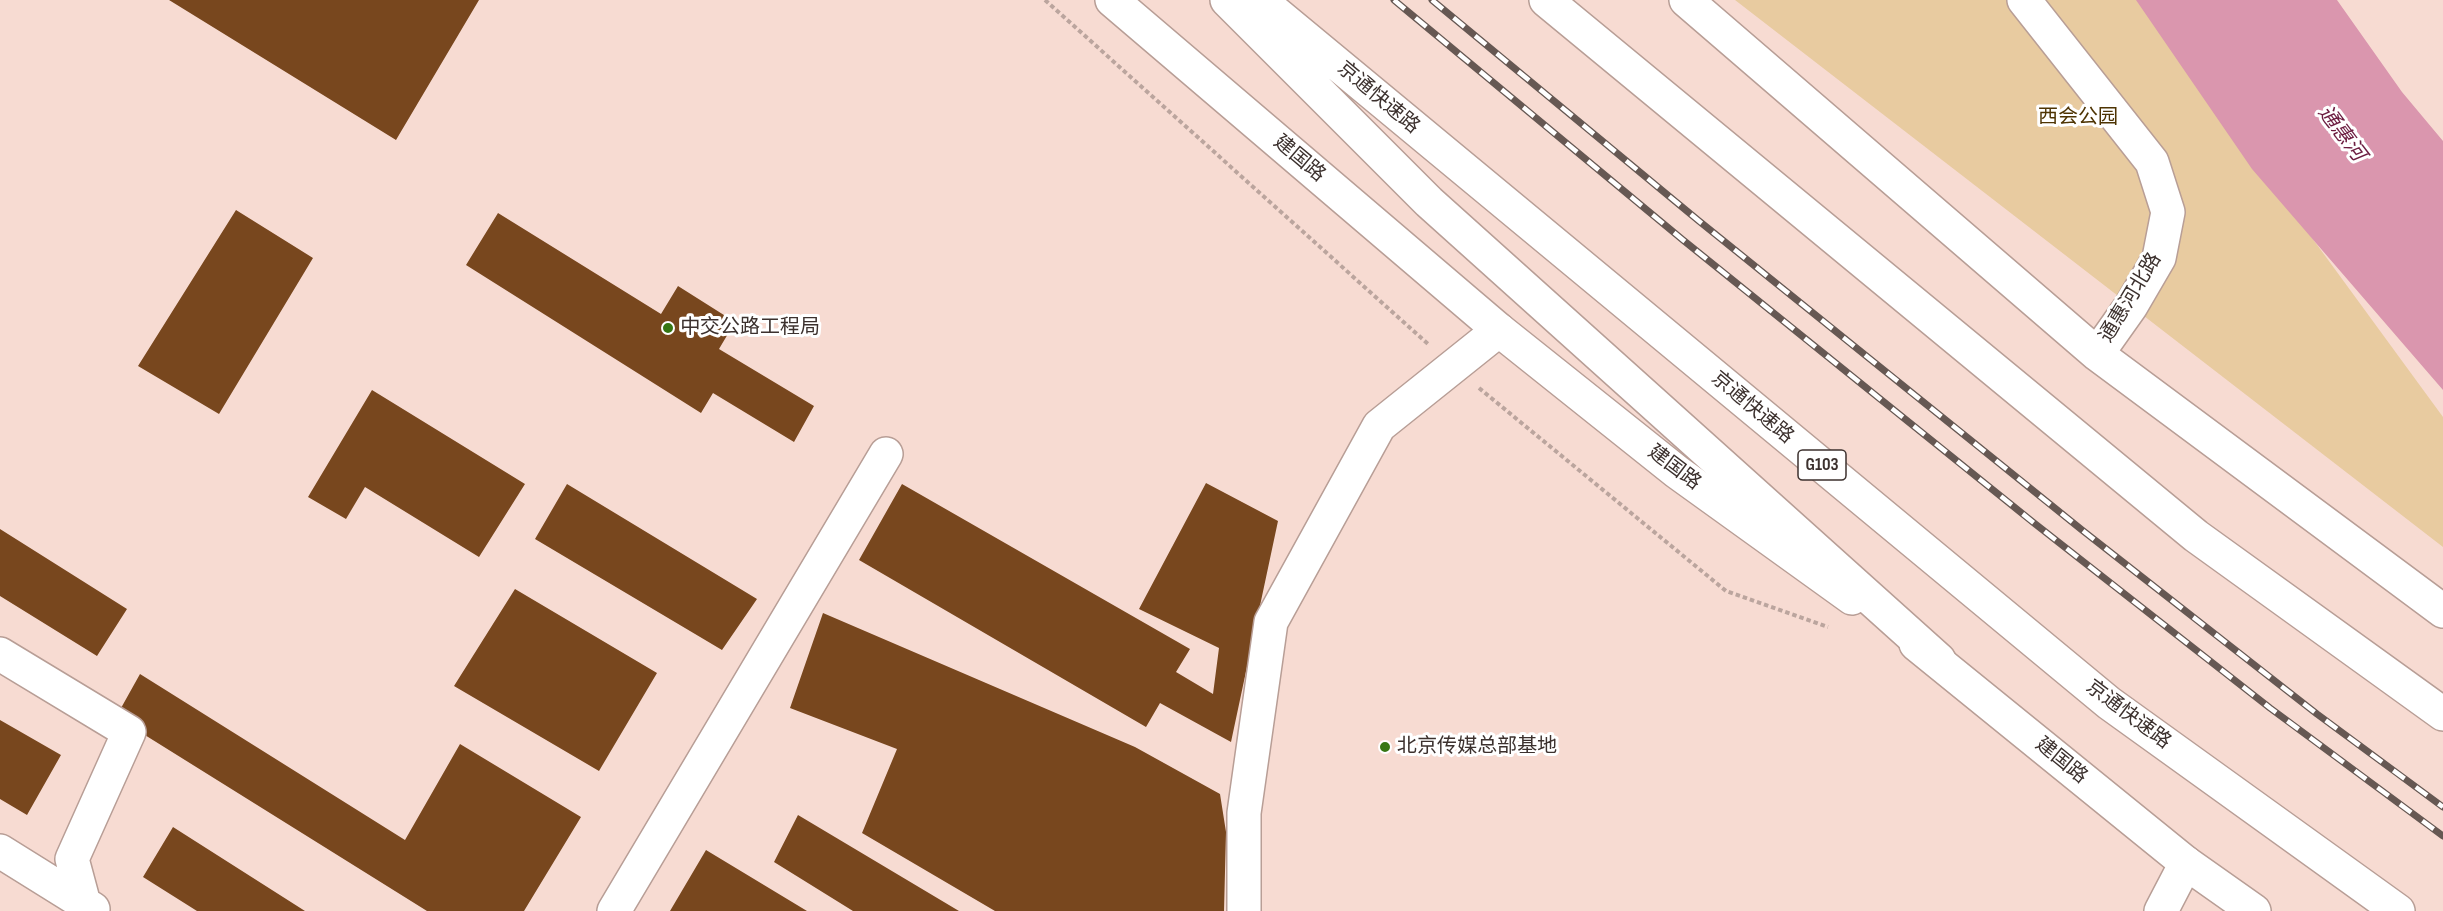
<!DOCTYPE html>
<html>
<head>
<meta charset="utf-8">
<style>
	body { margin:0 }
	canvas { display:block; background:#f7dbd2 }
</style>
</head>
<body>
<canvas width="2443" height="911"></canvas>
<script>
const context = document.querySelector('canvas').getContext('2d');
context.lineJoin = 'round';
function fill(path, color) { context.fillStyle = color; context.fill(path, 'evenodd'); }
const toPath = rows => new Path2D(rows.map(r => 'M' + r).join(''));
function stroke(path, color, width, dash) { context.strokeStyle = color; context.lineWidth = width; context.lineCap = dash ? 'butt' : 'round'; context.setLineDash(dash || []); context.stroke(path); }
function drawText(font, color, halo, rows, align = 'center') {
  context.font = font + ' "Sofia Sans Condensed","Noto Sans SC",sans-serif'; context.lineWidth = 6; context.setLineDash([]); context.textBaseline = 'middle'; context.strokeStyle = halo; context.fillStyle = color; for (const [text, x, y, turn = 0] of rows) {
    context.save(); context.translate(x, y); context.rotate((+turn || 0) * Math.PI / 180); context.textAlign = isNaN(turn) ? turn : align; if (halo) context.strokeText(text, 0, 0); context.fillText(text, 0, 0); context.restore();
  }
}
const green = toPath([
	[1735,0,2138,0,2443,417,2443,547]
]);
const water = toPath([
	[2136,0,2337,0,2402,92,2443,141,2443,390,2252,169]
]);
const building = toPath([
	[169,0,479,0,396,140],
	[236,210,313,258,219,414,138,366],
	[498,213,661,314,678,286,735,322,719,349,814,406,794,442,713,393,701,413,466,265],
	[372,390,525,484,479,557,365,487,346,519,308,497],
	[1206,483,1278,521,1231,742,1160,703,1146,727,859,560,902,484,1190,649,1176,672,1213,694,1219,648,1139,609],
	[567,484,757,599,722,650,535,539],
	[0,529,127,609,97,656,0,596],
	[515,589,657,673,599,771,454,686],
	[823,613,1135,747,1220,794,1226,832,1224,911,995,911,862,833,897,749,790,708],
	[140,674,405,840,460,744,581,817,524,911,427,911,116,717],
	[0,720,61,755,27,815,0,799],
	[798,815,959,911,853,911,774,862],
	[173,827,305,911,197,911,143,877],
	[706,850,807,911,670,911]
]);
const path = toPath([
	[1045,0,1428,344],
	[1479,388,1726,591,1828,627]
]);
const street = toPath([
	[0,654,129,732,72,859,86,911],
	[0,851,93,909],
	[614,911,886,454],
	[1244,911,1244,813,1271,622,1379,426,1499,330],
	[2161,911,2186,863]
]);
const secondary = toPath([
	[1112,0,1499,330,1677,472,1852,598],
	[1686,0,2097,354,2443,611],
	[2024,0,2152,162,2168,212,2159,258,2131,306,2097,354],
	[1916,644,2186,863,2254,911]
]);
const highway = toPath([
	[1227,0,1429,202,1939,660],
	[1260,0,2109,703,2398,911],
	[1546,0,2196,536,2443,714]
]);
const rail = toPath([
	[1394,0,1683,240,2034,523,2270,708,2443,836],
	[1432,0,1699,221,2082,530,2317,714,2443,807]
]);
const markers = [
	[668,328,6,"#367613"],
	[1385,747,6,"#367613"]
];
const shields = [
	[1822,465,48]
];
const shieldNames = [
	["G103",1822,465]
];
const streetNames = [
	["京通快速路",1378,98,40],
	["建国路",1299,159,40],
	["通惠河北路",2131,298,-59],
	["京通快速路",1752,408,40],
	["建国路",1674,468,37],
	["京通快速路",2128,715,37],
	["建国路",2061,761,39]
];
const parkNames = [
	["西会公园",2078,118]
];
const poiNames = [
	["中交公路工程局",680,328],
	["北京传媒总部基地",1397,747]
];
const waterNames = [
	["通惠河",2341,134,53]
];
fill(green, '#e8cba0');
fill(water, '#da96ae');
fill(building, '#78471e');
stroke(street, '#b89e96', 36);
stroke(secondary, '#b89e96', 36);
stroke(highway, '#b89e96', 36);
stroke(path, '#bba59e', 4, [4.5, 3]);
stroke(street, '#fff', 33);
stroke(secondary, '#fff', 33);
stroke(highway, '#fff', 33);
stroke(rail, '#665853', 7);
stroke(rail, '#fff', 4.5, [14]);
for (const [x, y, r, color] of markers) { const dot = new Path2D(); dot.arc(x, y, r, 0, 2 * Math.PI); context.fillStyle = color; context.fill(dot); stroke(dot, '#fff', 2); }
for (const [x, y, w] of shields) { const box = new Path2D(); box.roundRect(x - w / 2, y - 15, w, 30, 4.5); context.fillStyle = '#fff'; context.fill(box); stroke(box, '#3c312e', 1.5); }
drawText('bold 18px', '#3c312e', null, shieldNames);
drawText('20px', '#3c312e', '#fff', streetNames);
drawText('20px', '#4e3403', '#fff', parkNames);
drawText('20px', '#3c312e', '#fff', poiNames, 'left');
drawText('italic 21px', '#6c1c40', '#fff', waterNames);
</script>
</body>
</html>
